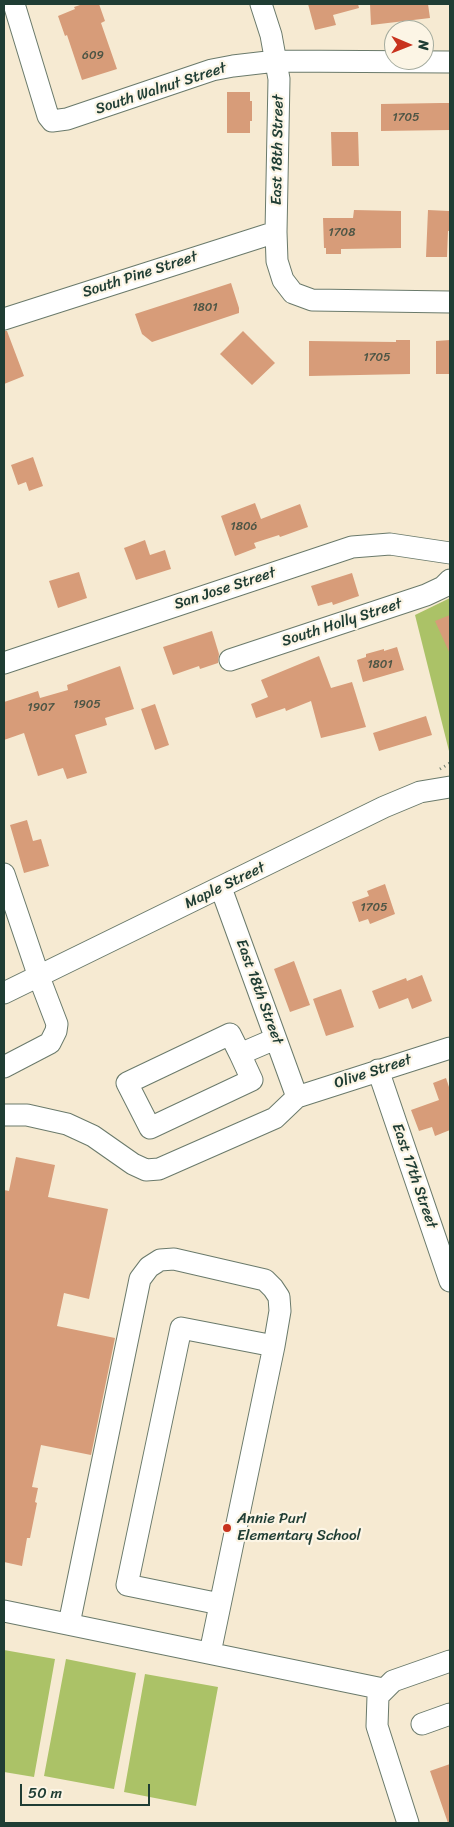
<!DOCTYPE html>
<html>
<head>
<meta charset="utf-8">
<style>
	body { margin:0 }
	#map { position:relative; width:454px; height:1827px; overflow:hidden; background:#f6ead2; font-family:Sriracha,sans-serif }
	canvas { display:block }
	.frame { position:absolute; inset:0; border:5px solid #1f3d34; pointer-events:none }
	.north { position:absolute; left:384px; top:20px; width:50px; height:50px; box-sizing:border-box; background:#fcf5e5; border:1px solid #a4ab9e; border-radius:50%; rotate:91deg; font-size:14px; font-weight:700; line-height:20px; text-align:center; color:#1f3d34 }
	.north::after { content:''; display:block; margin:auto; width:18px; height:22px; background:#c8321e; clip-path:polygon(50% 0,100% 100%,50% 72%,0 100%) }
	.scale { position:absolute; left:20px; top:1784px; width:130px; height:22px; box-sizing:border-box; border:2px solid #1f3d34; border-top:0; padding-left:6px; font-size:15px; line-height:18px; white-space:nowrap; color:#1f3d34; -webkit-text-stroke:4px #fcf5e5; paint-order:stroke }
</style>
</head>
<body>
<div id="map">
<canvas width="454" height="1827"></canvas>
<div class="frame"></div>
<div class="north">N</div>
<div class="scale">50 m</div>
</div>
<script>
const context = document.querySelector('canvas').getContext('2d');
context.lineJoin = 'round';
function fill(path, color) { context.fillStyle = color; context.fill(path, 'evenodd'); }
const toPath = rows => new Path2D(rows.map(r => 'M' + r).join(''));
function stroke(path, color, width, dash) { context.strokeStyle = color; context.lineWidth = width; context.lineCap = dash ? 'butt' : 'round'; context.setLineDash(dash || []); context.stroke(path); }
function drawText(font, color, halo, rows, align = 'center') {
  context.font = font + ' Sriracha,sans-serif'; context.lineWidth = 4.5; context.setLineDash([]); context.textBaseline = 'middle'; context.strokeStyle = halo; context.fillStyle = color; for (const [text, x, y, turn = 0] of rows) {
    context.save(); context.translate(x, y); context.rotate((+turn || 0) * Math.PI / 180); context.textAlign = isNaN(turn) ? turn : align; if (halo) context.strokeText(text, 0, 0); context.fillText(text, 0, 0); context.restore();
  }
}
const green = toPath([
	[450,598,450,755,415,615],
	[4,1650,55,1659,34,1777,4,1772],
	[66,1659,136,1673,114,1789,44,1776],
	[145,1674,218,1687,196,1806,124,1792]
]);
const building = toPath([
	[83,4,99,4,105,21,101,23,117,69,82,80,67,35,65,36,58,16,75,9,74,7],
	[308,4,358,4,359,8,333,15,336,25,315,30],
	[370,4,428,4,430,18,371,25],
	[227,92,250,92,250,101,252,101,252,121,250,121,250,133,227,133],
	[441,103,450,103,450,130,381,131,381,104],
	[331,132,358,132,359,166,332,166],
	[354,210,401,211,401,248,341,249,341,254,326,254,326,248,324,248,323,218,353,218],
	[428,210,449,211,450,231,448,231,447,257,426,257],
	[231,283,239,308,239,313,152,342,142,334,135,314],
	[4,331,7,331,24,376,4,384],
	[243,331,275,363,252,385,220,354],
	[396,340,410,340,410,374,309,376,309,341,396,342],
	[450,340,450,374,436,374,436,341],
	[33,457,43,486,29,491,26,482,18,485,11,465],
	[255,503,261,519,300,504,308,527,280,537,279,535,254,543,256,548,235,556,221,516],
	[145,540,150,555,165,550,171,569,136,580,124,548],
	[79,572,87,598,58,608,49,581],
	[352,573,359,596,333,605,332,602,318,606,311,586],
	[450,615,450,654,435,621],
	[212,631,219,654,218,663,200,669,199,666,173,675,163,647],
	[397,647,404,670,363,682,357,660,366,657,366,654,384,649,384,651],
	[319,656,331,688,352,682,366,727,321,738,311,701,286,711,285,708,256,718,251,704,268,697,261,680],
	[120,666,134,709,105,718,107,725,75,735,87,773,67,779,63,768,38,776,24,733,4,740,4,702,38,691,40,698,68,690,67,685],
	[155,704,169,745,155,750,141,709],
	[426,716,432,735,379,751,373,733],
	[27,820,33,841,41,839,49,866,24,873,10,825],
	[385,884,395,914,370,924,368,919,359,922,352,902,369,896,367,891],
	[294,961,310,1005,290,1012,274,969],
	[422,975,432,1001,412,1009,408,998,379,1009,372,991,406,978,407,981],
	[341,989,354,1027,326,1036,313,999],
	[446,1078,450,1090,450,1130,435,1136,432,1127,419,1131,411,1110,439,1100,433,1083],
	[16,1157,55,1165,48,1197,108,1209,89,1299,64,1293,57,1326,115,1338,91,1455,41,1445,32,1487,38,1488,35,1502,37,1503,30,1538,27,1538,22,1566,4,1562,4,1190,9,1191],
	[450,1764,450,1822,448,1823,430,1771]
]);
const path = toPath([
	[440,769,450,763]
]);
const minor = toPath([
	[14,4,48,116,52,121,67,119,212,70,233,66,276,61,450,62],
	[261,4,271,35,279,79,276,232,277,261,283,280,293,293,312,300,450,302],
	[4,319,276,232],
	[230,660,426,595,443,587,450,580],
	[4,663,352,547,390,544,450,553],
	[4,874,39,977,57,1024,56,1031,50,1043,4,1067],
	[221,888,297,1097],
	[4,993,384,807,420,792,450,787],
	[240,1054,252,1080,150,1128,127,1083,230,1034,240,1054,275,1039],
	[378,1070,450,1281],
	[4,1115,27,1115,67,1124,93,1136,133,1164,146,1170,159,1169,275,1118,297,1097,450,1048],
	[220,1604,127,1585,181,1328,274,1346],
	[4,1611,383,1689],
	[69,1624,140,1279,149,1267,160,1260,174,1259,265,1280,273,1288,279,1297,280,1311,274,1346,210,1653],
	[422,1724,450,1714],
	[408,1823,377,1726,378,1696,393,1681,450,1661]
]);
const markers = [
	[227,1528,5,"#c8321e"]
];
const numberNames = [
	["609",93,56],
	["1705",406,118],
	["1708",342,233],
	["1801",205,308],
	["1705",377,358],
	["1806",244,527],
	["1801",380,665],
	["1905",87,705],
	["1907",41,708],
	["1705",374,908]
];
const streetNames = [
	["South Walnut Street",161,89,-18],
	["East 18th Street",278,150,-89],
	["South Pine Street",140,275,-18],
	["San Jose Street",225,589,-18],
	["South Holly Street",342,623,-18],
	["Maple Street",225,886,-26],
	["East 18th Street",259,992,70],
	["Olive Street",373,1072,-18],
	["East 17th Street",414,1176,71]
];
const poiNames = [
	["Annie Purl",237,1519],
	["Elementary School",237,1536]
];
fill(green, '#abc267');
fill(building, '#d79c79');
stroke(minor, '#6a7a6b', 23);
stroke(path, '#6a7a6b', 3, [1, 4]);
stroke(minor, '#fff', 21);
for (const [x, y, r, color] of markers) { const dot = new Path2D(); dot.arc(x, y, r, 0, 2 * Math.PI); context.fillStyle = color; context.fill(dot); stroke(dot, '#fcf5e5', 2); }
drawText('12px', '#4d5545', null, numberNames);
drawText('15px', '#1f3d34', '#fcf5e5', streetNames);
drawText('15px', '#1f3d34', '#fcf5e5', poiNames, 'left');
</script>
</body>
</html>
